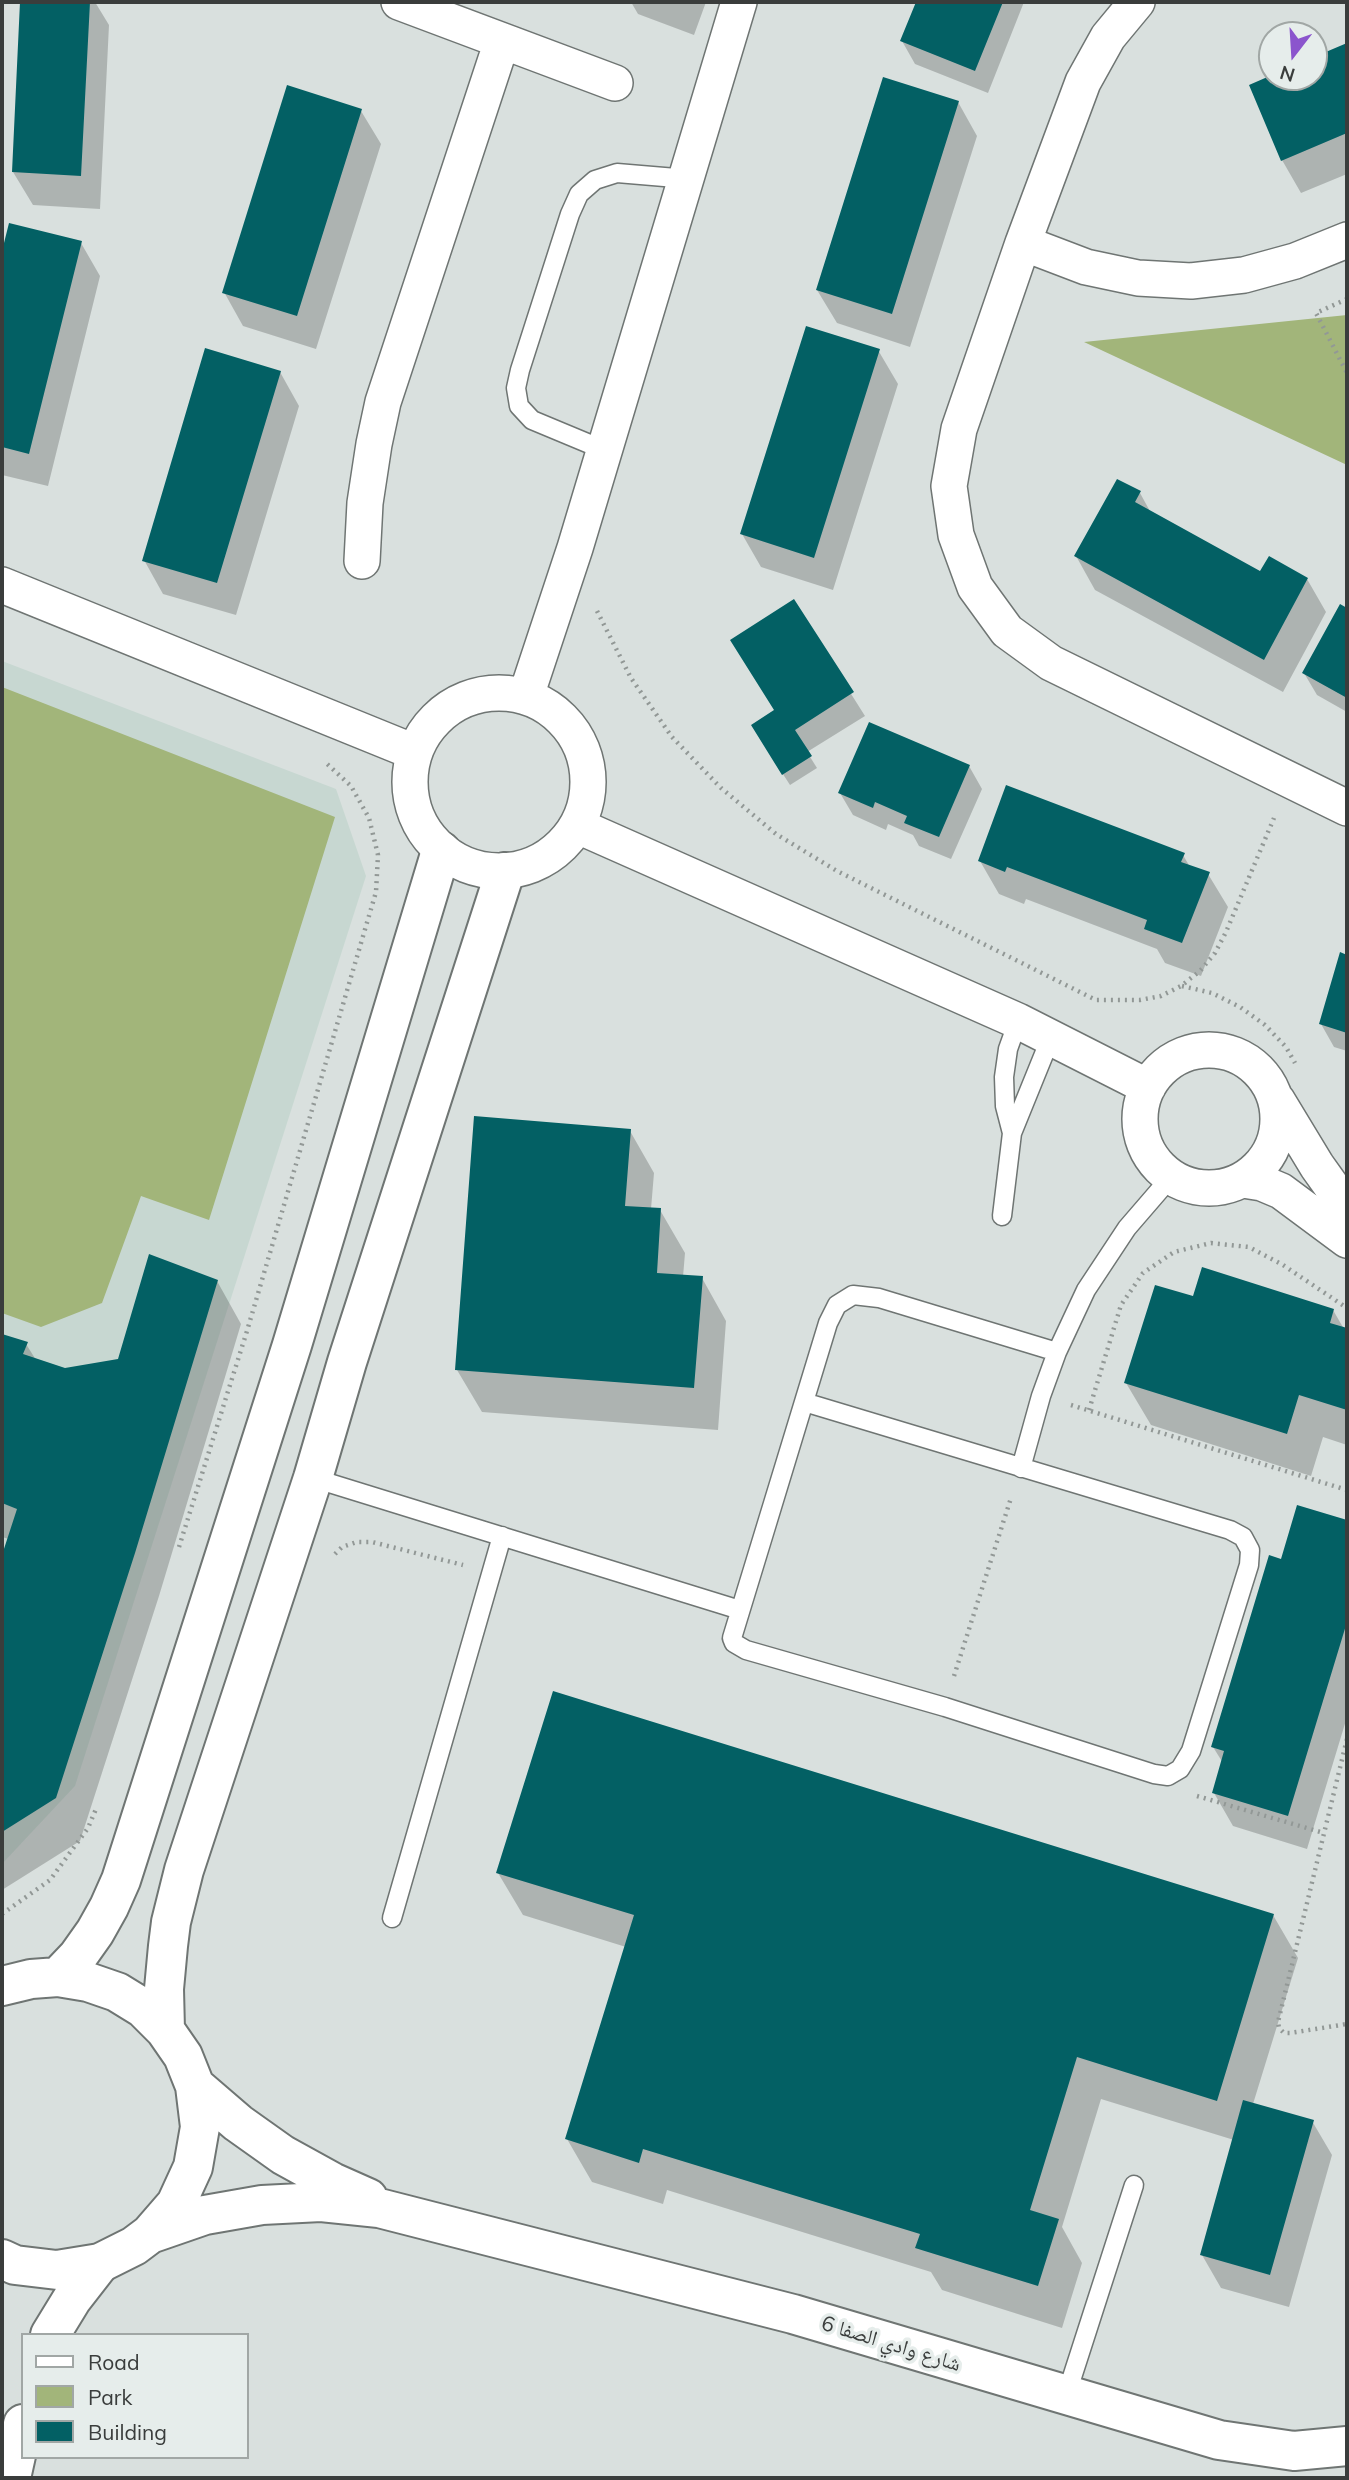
<!DOCTYPE html>
<html>
<head>
<meta charset="utf-8">
<style>
	body { margin:0 }
	#map { position:relative; width:1349px; height:2480px; overflow:hidden; background:#d9e0de; font-family:Mulish,sans-serif }
	canvas { display:block }
	.frame { position:absolute; inset:0; border:4px solid #3a3d3c; pointer-events:none }
	.legend { position:absolute; left:21px; top:2333px; width:228px; height:126px; box-sizing:border-box; background:#e6edeb; border:2px solid #a1a7a5; margin:0; padding:9px 12px; list-style:none; font-size:21px; color:#3a3d3c }
	.legend li { display:flex; align-items:center; gap:14px; height:35px }
	.legend b { width:35px; border:2px solid #a1a7a5 }
	.north { position:absolute; left:1258px; top:21px; width:70px; height:70px; box-sizing:border-box; background:#e6edeb; border:2px solid #a1a7a5; border-radius:50%; rotate:197deg; font-size:19px; font-weight:700; line-height:28px; text-align:center; color:#3a3d3c }
	.north::after { content:''; display:block; margin:auto; width:24px; height:32px; background:#8b55cd; clip-path:polygon(50% 0,100% 100%,50% 72%,0 100%) }
</style>
</head>
<body>
<div id="map">
<canvas width="1349" height="2480"></canvas>
<div class="frame"></div>
<ul class="legend">
<li><b style="height:9px;background:#fff"></b>Road</li>
<li><b style="height:19px;background:#a2b57a"></b>Park</li>
<li><b style="height:19px;background:#036064"></b>Building</li>
</ul>
<div class="north">N</div>
</div>
<script>
const context = document.querySelector('canvas').getContext('2d');
context.lineJoin = 'round';
function fill(path, color) { context.fillStyle = color; context.fill(path, 'evenodd'); }
const toPath = rows => new Path2D(rows.map(r => 'M' + r).join(''));
function stroke(path, color, width, dash) { context.strokeStyle = color; context.lineWidth = width; context.lineCap = dash ? 'butt' : 'round'; context.setLineDash(dash || []); context.stroke(path); }
function drawText(font, color, halo, rows, align = 'center') {
  context.font = font + ' Mulish,"Noto Naskh Arabic",sans-serif'; context.lineWidth = 7; context.setLineDash([]); context.textBaseline = 'middle'; context.strokeStyle = halo; context.fillStyle = color; for (const [text, x, y, turn = 0] of rows) {
    context.save(); context.translate(x, y); context.rotate((+turn || 0) * Math.PI / 180); context.textAlign = isNaN(turn) ? turn : align; if (halo) context.strokeText(text, 0, 0); context.fillText(text, 0, 0); context.restore();
  }
}
const built = toPath([
	[2,661,336,789,366,876,75,1786,2,1864]
]);
const green = toPath([
	[1347,315,1347,465,1084,342],
	[2,687,335,817,209,1220,141,1196,102,1303,41,1327,2,1313]
]);
const shadow = toPath([
	[22,2,95,2,109,25,100,209,33,205,13,172],
	[631,2,706,2,694,35,638,14],
	[918,2,1024,2,988,93,915,64,902,41],
	[1347,45,1347,174,1301,193,1282,160,1251,86,1272,77,1314,77,1314,59],
	[958,102,977,136,910,347,837,323,817,290],
	[361,111,381,144,316,349,243,326,224,292],
	[10,225,81,243,100,276,48,486,2,475,2,258],
	[878,350,898,384,833,590,761,567,742,534],
	[280,372,299,406,236,615,163,594,144,560],
	[1140,493,1151,513,1261,573,1307,579,1326,612,1283,692,1095,590,1076,556],
	[793,602,865,716,807,752,817,768,790,785,759,737,775,711],
	[1341,606,1347,610,1347,712,1317,695,1304,673],
	[969,766,982,789,951,859,919,846,913,835,888,824,886,830,853,815,840,793],
	[1183,855,1190,867,1208,874,1228,907,1201,976,1165,963,1157,949,1026,899,1024,904,999,894,980,861],
	[1341,955,1347,956,1347,1051,1334,1047,1321,1024],
	[630,1131,654,1173,651,1209,660,1210,685,1253,683,1277,702,1278,726,1321,718,1430,482,1412,457,1370],
	[217,1281,241,1324,159,1596,80,1841,2,1890,2,1560,9,1539,2,1537,2,1336,26,1344,36,1360,64,1370,120,1361],
	[1194,1298,1333,1310,1344,1329,1347,1330,1347,1445,1323,1437,1311,1476,1151,1425,1126,1383],
	[1299,1507,1347,1522,1347,1717,1307,1849,1233,1826,1214,1793,1223,1763,1213,1747,1282,1561],
	[498,1873,1273,1915,1298,1958,1253,2104,1312,2121,1332,2155,1289,2307,1221,2288,1202,2255,1234,2140,1101,2099,1062,2227,1082,2263,1062,2328,942,2290,931,2272,667,2190,663,2204,592,2182,567,2139,626,1947,523,1915]
]);
const building = toPath([
	[20,2,90,2,81,176,12,172],
	[916,2,1003,2,975,71,900,41],
	[1347,43,1347,133,1281,161,1249,85,1272,75,1272,77,1314,77,1314,57],
	[883,77,959,101,892,314,816,290],
	[287,85,362,109,297,316,222,293],
	[9,223,82,241,29,454,2,447,2,251],
	[806,326,880,349,814,558,740,534],
	[205,348,281,371,217,583,142,561],
	[1117,479,1141,491,1135,502,1260,571,1269,556,1308,578,1264,660,1074,556],
	[794,599,854,692,795,730,812,756,782,775,751,725,774,710,730,640],
	[1340,604,1347,608,1347,698,1302,673],
	[869,722,970,765,939,837,904,823,907,816,875,802,873,808,838,793],
	[1006,785,1185,853,1181,862,1210,872,1182,943,1144,929,1147,920,1007,867,1005,872,978,861],
	[1340,952,1347,955,1347,1033,1319,1024],
	[474,1116,631,1129,625,1206,661,1208,657,1273,703,1276,694,1388,455,1370],
	[149,1254,218,1280,135,1553,56,1798,2,1832,2,1555,17,1509,2,1503,2,1334,28,1342,23,1354,65,1368,118,1359],
	[1202,1267,1334,1309,1330,1323,1347,1328,1347,1410,1299,1395,1287,1434,1124,1383,1155,1285,1193,1296],
	[1297,1505,1347,1520,1347,1622,1288,1816,1212,1793,1224,1751,1211,1747,1269,1555,1281,1559],
	[553,1691,1274,1914,1217,2101,1077,2057,1030,2210,1059,2219,1038,2286,915,2248,920,2234,643,2149,639,2163,565,2139,634,1915,496,1873],
	[1243,2100,1314,2120,1270,2275,1200,2255]
]);
const path = toPath([
	[1347,299,1316,313,1347,373],
	[597,611,631,678,672,737,721,788,776,834,837,871,1096,1000,1140,1000,1161,996,1181,986,1200,971,1215,953,1226,932,1274,818],
	[1182,986,1212,993,1240,1007,1265,1025,1286,1047,1295,1063],
	[1071,1405,1347,1490],
	[1089,1410,1121,1305,1143,1273,1174,1252,1211,1243,1249,1247,1283,1265,1347,1308],
	[179,1547,247,1331,376,892,378,855,369,818,351,786,325,762],
	[335,1554,342,1547,357,1542,372,1542,463,1565],
	[954,1676,1011,1498],
	[1347,1739,1278,2022,1279,2028,1284,2033,1290,2033,1347,2024],
	[1197,1796,1324,1833],
	[2,1914,50,1880,88,1828,96,1809]
]);
const lane = toPath([
	[604,450,532,420,519,406,516,388,520,370,570,214,579,194,595,180,617,173,688,179],
	[1012,1133,1005,1106,1004,1077,1008,1049,1018,1021],
	[1002,1216,1012,1133,1051,1037],
	[804,1402,1230,1530,1243,1537,1250,1550,1249,1565,1191,1751,1180,1769,1168,1776,1154,1774,945,1707,746,1650,734,1643,732,1638,768,1520,828,1323,837,1305,853,1295,879,1298,1057,1352],
	[1021,1468,1041,1396,1057,1352,1086,1290,1127,1228,1171,1177],
	[313,1478,740,1610],
	[392,1918,502,1536],
	[1066,2396,1134,2185]
]);
const street = toPath([
	[399,2,615,83],
	[1137,2,1108,37,1083,82,1023,243,959,429,949,486,956,535,975,587,1007,631,1051,663,1347,808],
	[1023,243,1086,267,1138,278,1191,281,1244,275,1295,261,1347,240],
	[362,561,365,503,374,444,383,402,502,41],
	[2,585,414,752],
	'410 782a89 89 0 1 1 178 0a89 89 0 1 1-178 0Z',
	[526,696,575,548,739,2],
	[578,826,1018,1021,1148,1087],
	'1140 1119a69 69 0 1 1 138 0a69 69 0 1 1-138 0Z',
	[1277,1100,1317,1166,1347,1208],
	[1243,1180,1262,1183,1281,1191,1347,1240]
]);
const secondary = toPath([
	[58,1977,78,1956,95,1932,109,1907,121,1880,292,1345,441,851],
	[2,1986,31,1979,58,1977,88,1982,117,1992,143,2008,165,2030,183,2056,195,2086,200,2127,193,2167,176,2204,150,2234,134,2246,100,2263,57,2270,15,2265,2,2259],
	[165,2030,164,1989,168,1946,171,1922,184,1870,313,1478,347,1362,505,872],
	[195,2086,238,2123,283,2155,332,2182,368,2198],
	[150,2234,205,2215,262,2205,321,2202,379,2208,793,2314,1219,2440,1294,2451,1347,2446]
]);
const highway = toPath([
	[50,2335,72,2299,100,2263],
	[11,2478,23,2424]
]);
const streetNames = [
	["شارع وادي الصفا 6",891,2344,17]
];
fill(built, '#c7d7d1');
fill(green, '#a2b57a');
fill(shadow, '#0003');
fill(building, '#036064');
stroke(lane, '#6f7573', 21);
stroke(street, '#6f7573', 38);
stroke(secondary, '#6f7573', 42);
stroke(highway, '#6f7573', 42);
stroke(path, '#929896', 4.5, [2, 5]);
stroke(lane, '#fff', 18);
stroke(street, '#fff', 35);
stroke(secondary, '#fff', 38);
stroke(highway, '#fff', 38);
drawText('21px', '#3a3d3c', '#e6edeb', streetNames);
</script>
</body>
</html>
